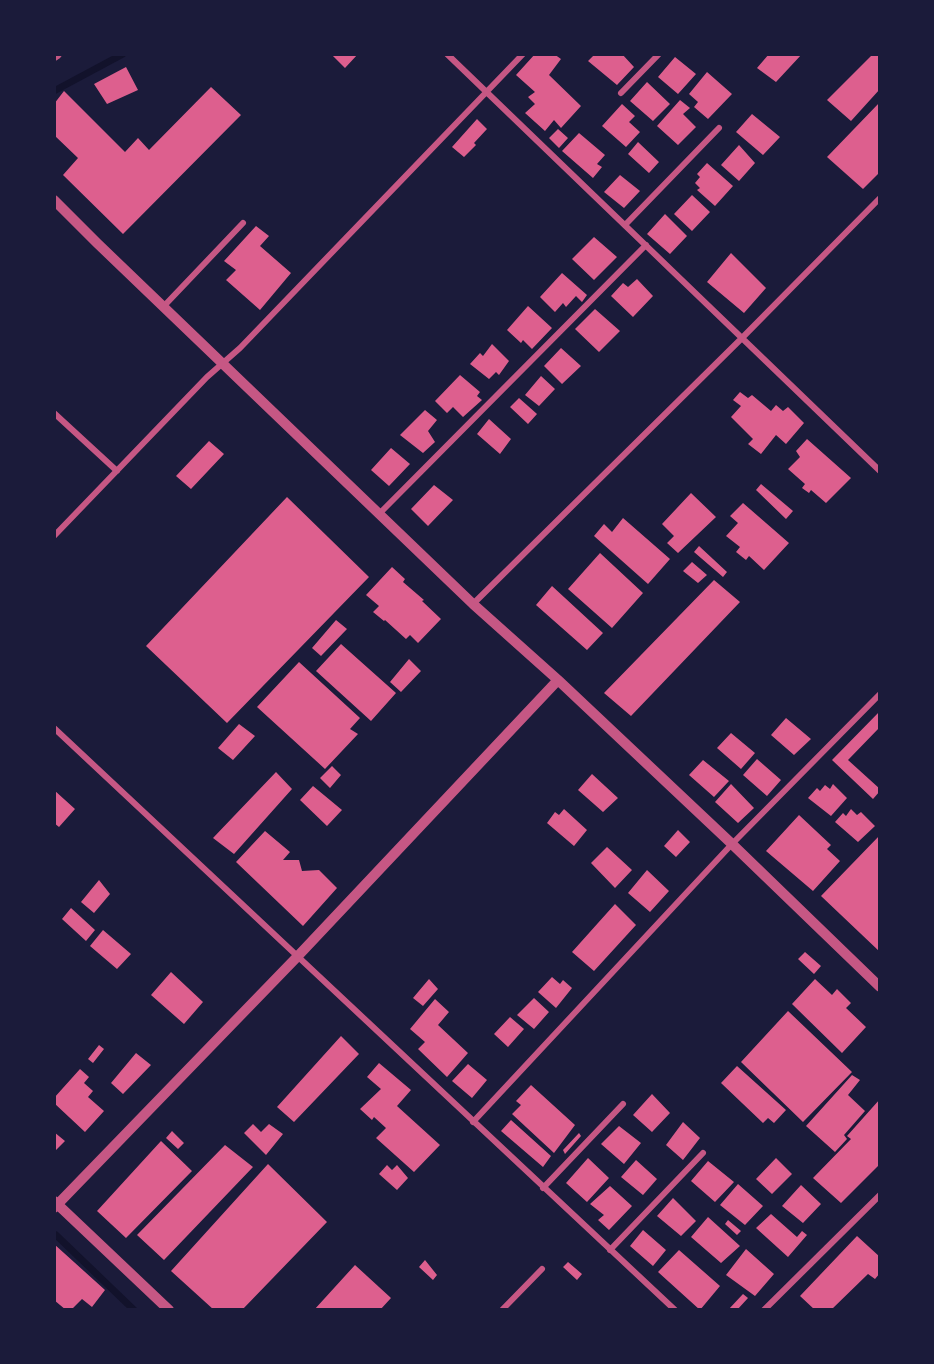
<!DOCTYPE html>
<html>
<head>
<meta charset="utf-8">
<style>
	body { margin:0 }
	#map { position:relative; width:934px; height:1364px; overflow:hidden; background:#1b1b3a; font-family:Spectral,serif }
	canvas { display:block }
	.frame { position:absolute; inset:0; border:56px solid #1b1b3a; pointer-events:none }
</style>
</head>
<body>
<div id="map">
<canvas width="934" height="1364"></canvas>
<div class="frame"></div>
</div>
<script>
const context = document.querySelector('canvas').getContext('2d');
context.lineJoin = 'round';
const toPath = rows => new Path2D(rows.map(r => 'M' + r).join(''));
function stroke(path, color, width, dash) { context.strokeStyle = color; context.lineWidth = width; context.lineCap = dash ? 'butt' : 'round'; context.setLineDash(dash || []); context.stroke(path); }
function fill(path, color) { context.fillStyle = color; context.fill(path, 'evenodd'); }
const stream = toPath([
	[54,91,123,54],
	[56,1235,134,1310]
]);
const building = toPath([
	[331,54,358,54,345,68],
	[535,54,554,54,561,59,549,75,581,106,561,128,554,120,545,131,525,113,535,104,528,97,535,92,516,75],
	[595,54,622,54,634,67,617,85,588,61],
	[769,54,802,54,776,82,757,68],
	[873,54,880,54,880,89,851,121,827,100],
	[675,57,696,74,678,94,658,77],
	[126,67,138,90,107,104,94,84],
	[707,72,732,94,708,119,694,107,698,102,689,94],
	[647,82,670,104,653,121,630,101],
	[211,87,241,115,123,234,63,175,78,158,54,135,54,104,64,91,125,152,138,138,149,150],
	[680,100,690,108,683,114,696,127,678,145,657,126],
	[880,102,880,172,863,189,827,157],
	[622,104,635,116,629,122,640,132,626,147,602,126],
	[752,114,780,137,763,155,736,132],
	[477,119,487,129,474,143,476,145,464,157,452,147],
	[558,129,568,138,559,148,549,138],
	[579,133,605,155,597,164,602,167,593,178,562,151],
	[638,142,659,162,649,173,628,154],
	[739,145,755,163,739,181,721,165],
	[707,163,733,186,715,206,697,190,700,188,695,183,700,177,697,174],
	[620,175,640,191,624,208,604,192],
	[692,195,710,212,692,231,674,214],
	[665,214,687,236,670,254,647,234],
	[256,226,269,236,260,246,291,273,260,310,226,280,236,270,224,261],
	[594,237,617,257,594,280,572,259],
	[731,253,766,288,744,313,707,282],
	[562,273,587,295,582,302,576,296,566,307,563,303,555,312,540,297],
	[637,279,653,296,633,317,611,296,623,283,628,287],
	[528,306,552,328,532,349,523,340,521,343,507,330],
	[595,309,620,331,599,352,575,329],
	[492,344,509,361,499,375,496,372,489,379,470,364,480,353,483,356],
	[561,348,581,366,562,384,544,366],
	[460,375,480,392,477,396,482,400,463,417,453,407,447,413,435,401],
	[541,376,555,389,539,406,525,395],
	[740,392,748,398,752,395,771,411,776,405,783,411,788,407,804,423,786,444,776,435,761,454,748,444,753,439,731,417,741,406,733,400],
	[519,398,537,414,528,424,510,407],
	[425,410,437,420,428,431,435,442,423,453,400,435],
	[489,419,511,439,500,454,477,434],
	[807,439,851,478,826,503,811,490,809,493,802,488,805,484,788,469,800,457,796,451],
	[209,441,224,454,191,489,176,476],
	[391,448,410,464,389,486,371,470],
	[761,484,793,511,786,519,756,490],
	[434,485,453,500,428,526,411,509],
	[691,493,716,517,678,553,667,543,674,536,662,524],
	[287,497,369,577,227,723,146,646],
	[743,503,789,543,764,570,749,556,746,560,736,552,740,547,726,536,738,523,730,516],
	[623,518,670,559,648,584,594,536,604,524,612,532],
	[699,546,727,572,723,577,694,552],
	[600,553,643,593,612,628,568,589],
	[692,562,707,575,698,583,683,571],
	[392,567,405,579,403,582,424,600,422,601,441,619,418,643,410,635,406,639,385,620,384,621,373,612,379,606,366,595],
	[714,580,740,602,631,716,604,693],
	[552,586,603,633,587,650,536,605],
	[336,620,347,629,321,656,312,648],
	[341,644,396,693,371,721,316,671],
	[409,659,421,671,401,692,390,682],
	[299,662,360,718,350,729,358,734,325,769,257,707],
	[880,711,880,727,848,760,880,789,880,791,873,799,832,760],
	[786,718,811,739,794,755,771,735],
	[239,724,255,736,233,760,218,748],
	[731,733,755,753,741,769,717,748],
	[757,759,781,780,767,796,743,775],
	[703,760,729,781,714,797,689,775],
	[332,766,341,775,330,788,320,778],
	[276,772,292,789,234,854,213,838],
	[592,774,618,798,603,812,578,790],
	[731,784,754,808,738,823,715,802],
	[833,784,847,798,831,816,808,798,817,788,820,791,825,785,830,789],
	[313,786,342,810,327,826,300,800],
	[54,790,75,809,59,827,54,823],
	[564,809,587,830,574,846,547,823,555,812,559,815],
	[851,809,857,815,861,812,875,826,858,842,835,822,843,813,846,816],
	[799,815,831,845,827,849,840,861,813,891,766,851],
	[678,830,690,842,676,857,664,846],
	[265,831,290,852,283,860,299,860,302,871,319,870,337,888,303,926,236,862],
	[880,835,880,952,821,896],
	[607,847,632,870,615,888,591,863],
	[647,870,669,891,650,912,628,893],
	[99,880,110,894,94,913,81,902],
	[615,904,636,925,594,971,572,952],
	[71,908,95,930,86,941,62,919],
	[103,930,131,954,117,969,90,946],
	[805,952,821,966,814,974,798,959],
	[171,972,203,1002,184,1024,151,995],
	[552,977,560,984,563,980,572,988,556,1008,538,992],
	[429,979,438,989,423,1006,413,998],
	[815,979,832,995,837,989,851,1003,846,1008,866,1027,842,1053,792,1004],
	[534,998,549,1012,534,1029,517,1015],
	[435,999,449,1012,438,1025,468,1053,447,1077,418,1049,425,1042,410,1029],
	[788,1011,852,1072,803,1122,741,1062],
	[510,1017,524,1029,508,1047,494,1034],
	[341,1036,359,1054,294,1122,277,1107],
	[99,1045,104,1049,93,1063,88,1059],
	[136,1053,151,1065,123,1094,111,1083],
	[379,1063,411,1090,397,1106,440,1145,414,1172,376,1138,386,1128,374,1117,372,1120,360,1109,381,1089,367,1077],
	[468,1064,487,1080,472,1098,452,1081],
	[737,1066,786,1110,774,1123,768,1118,763,1123,721,1083],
	[80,1069,89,1077,84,1083,93,1091,88,1097,104,1111,85,1132,54,1103,54,1098],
	[852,1075,860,1080,848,1095,865,1111,844,1135,847,1139,835,1152,806,1126],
	[531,1085,575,1125,554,1153,512,1114,521,1105,516,1101],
	[652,1094,670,1113,652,1132,633,1115],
	[880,1099,880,1164,841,1203,813,1178,851,1139,847,1136],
	[511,1120,551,1156,543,1167,501,1131],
	[683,1122,700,1138,683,1160,666,1145],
	[253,1124,261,1132,269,1124,283,1134,266,1155,244,1133],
	[619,1126,641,1143,624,1164,601,1144],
	[172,1131,184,1143,178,1149,166,1138],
	[54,1132,65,1141,54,1152],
	[579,1133,581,1136,565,1154,563,1150],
	[161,1141,192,1171,126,1238,97,1211],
	[225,1145,253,1167,164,1260,137,1235],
	[588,1158,609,1178,587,1202,566,1183],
	[776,1158,792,1174,772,1194,756,1179],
	[636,1160,657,1179,643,1195,621,1177],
	[708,1161,734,1182,715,1202,691,1181],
	[268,1164,327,1222,242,1310,214,1310,171,1271],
	[387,1165,392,1170,397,1165,408,1178,397,1190,379,1174],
	[738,1184,763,1206,745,1225,720,1205],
	[801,1185,821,1204,803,1223,782,1206],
	[610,1186,632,1206,609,1230,598,1220,604,1215,590,1204],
	[673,1198,696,1221,681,1236,657,1216],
	[771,1214,797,1237,802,1231,807,1235,788,1257,756,1228],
	[708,1217,740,1246,721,1263,691,1237],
	[728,1220,741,1231,737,1235,725,1224],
	[643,1230,666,1250,653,1266,630,1246],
	[857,1236,880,1257,880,1273,875,1279,868,1274,831,1310,815,1310,800,1296],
	[54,1244,105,1290,92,1307,82,1299,71,1310,66,1310,54,1300],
	[746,1249,774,1274,755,1296,726,1275],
	[679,1250,720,1286,700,1310,658,1272],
	[425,1260,437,1275,433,1280,419,1267],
	[568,1262,582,1274,577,1280,563,1267],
	[355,1265,391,1298,380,1310,314,1310],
	[743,1294,748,1298,737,1310,728,1310]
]);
const minor = toPath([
	[447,54,880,471],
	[621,93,659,54],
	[625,225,719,128],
	[164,306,243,223],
	[54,413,117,471],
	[380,513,646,245],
	[54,536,207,377,240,348,523,54],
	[473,604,742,338,880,198],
	[54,728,675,1310],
	[473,1122,732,844,880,694],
	[543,1188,623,1104],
	[610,1250,703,1153],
	[502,1310,542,1269],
	[764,1310,880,1195]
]);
const tertiary = toPath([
	[54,56,57,54],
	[54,200,97,243,473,604,558,680,732,844,880,987],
	[54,1201,169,1310],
	[54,1208,297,957,558,680]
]);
stroke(stream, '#12122b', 7);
fill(building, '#dd5f8e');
stroke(minor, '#c65784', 6);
stroke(tertiary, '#c65784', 10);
</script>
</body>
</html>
